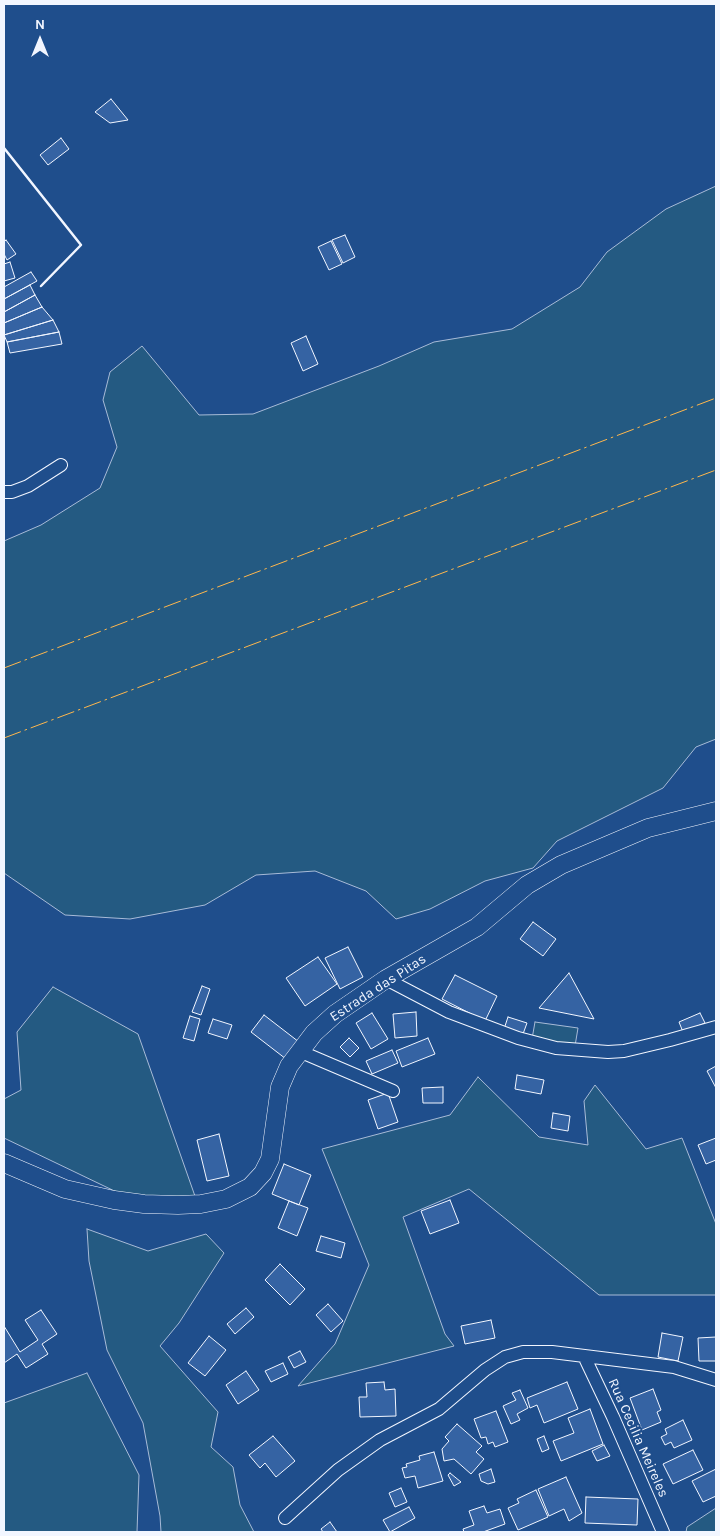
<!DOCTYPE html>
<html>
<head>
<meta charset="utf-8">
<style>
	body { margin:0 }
	#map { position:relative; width:720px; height:1536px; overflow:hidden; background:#1f4e8c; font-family:Karla,sans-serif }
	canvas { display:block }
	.frame { position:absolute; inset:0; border:5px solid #f2f6ff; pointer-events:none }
	.north { position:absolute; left:15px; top:15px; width:50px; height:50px; -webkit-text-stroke:4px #1f4e8c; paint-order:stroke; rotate:0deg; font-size:14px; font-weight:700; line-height:20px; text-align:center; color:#f2f6ff }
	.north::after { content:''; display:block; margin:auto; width:18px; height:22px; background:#f2f6ff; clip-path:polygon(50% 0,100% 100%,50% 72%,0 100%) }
</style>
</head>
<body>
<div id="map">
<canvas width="720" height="1536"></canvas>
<div class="frame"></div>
<div class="north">N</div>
</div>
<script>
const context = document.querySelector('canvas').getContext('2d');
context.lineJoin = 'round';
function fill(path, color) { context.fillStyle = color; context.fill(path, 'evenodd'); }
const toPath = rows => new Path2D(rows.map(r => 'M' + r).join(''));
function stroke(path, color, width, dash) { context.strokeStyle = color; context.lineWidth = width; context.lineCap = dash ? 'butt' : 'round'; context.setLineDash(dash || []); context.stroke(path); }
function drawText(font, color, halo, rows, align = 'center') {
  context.font = font + ' Karla,sans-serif'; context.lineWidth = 4; context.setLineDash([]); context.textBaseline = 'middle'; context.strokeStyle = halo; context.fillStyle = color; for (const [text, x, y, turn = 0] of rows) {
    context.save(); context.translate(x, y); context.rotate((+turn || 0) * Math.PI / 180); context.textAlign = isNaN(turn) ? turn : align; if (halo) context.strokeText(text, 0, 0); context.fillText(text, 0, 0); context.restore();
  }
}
const green = toPath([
	[716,186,716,739,696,747,663,788,557,841,533,868,485,881,430,909,396,919,366,891,315,871,256,875,205,905,130,919,65,915,4,873,4,541,41,525,100,488,117,447,103,400,110,372,142,346,199,415,253,414,379,366,434,342,512,329,580,287,607,252,666,209,716,186],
	[53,987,138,1034,196,1199,127,1197,4,1138,4,1099,21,1090,17,1032,53,987],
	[535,1022,578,1028,575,1046,532,1039,535,1022],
	[478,1077,539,1137,588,1145,584,1101,595,1085,646,1149,682,1138,716,1224,716,1295,599,1295,469,1189,403,1217,445,1334,454,1346,298,1386,335,1344,369,1265,322,1149,450,1115,478,1077],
	[87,1229,148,1251,206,1234,224,1253,179,1323,160,1346,218,1412,211,1447,233,1467,240,1505,254,1532,161,1532,160,1516,143,1423,107,1350,89,1261,87,1229],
	[87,1373,139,1475,137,1532,4,1532,4,1403,87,1373],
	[716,1508,716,1532,686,1532,687,1527,716,1508]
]);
const building = toPath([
	[111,99,128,120,110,123,95,112,111,99],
	[61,138,69,149,48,165,40,155,61,138],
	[345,235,355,257,343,263,332,240,345,235],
	[6,240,16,254,7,260,4,254,4,242,6,240],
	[331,241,342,264,329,270,318,247,331,241],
	[10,262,15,278,4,281,4,264,10,262],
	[31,272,37,281,4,299,4,287,31,272],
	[30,285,35,295,4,312,4,299,30,285],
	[35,295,42,307,4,323,4,312,35,295],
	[42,307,53,320,4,335,4,323,42,307],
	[53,320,59,332,7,342,4,335,53,320],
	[59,332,62,344,10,353,7,342,59,332],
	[306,336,318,364,303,371,291,343,306,336],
	[533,922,556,939,543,956,520,939,533,922],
	[348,947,363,977,340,989,325,958,348,947],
	[318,957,337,984,305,1006,286,978,318,957],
	[569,973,594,1019,539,1008,569,973],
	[455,975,497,996,485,1021,442,999,455,975],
	[202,986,210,989,201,1015,192,1012,202,986],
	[416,1012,417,1036,395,1038,393,1014,416,1012],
	[372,1013,388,1039,371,1049,356,1023,372,1013],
	[700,1013,705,1023,683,1032,679,1022,700,1013],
	[264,1015,299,1042,286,1059,251,1032,264,1015],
	[190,1016,200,1019,194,1041,183,1038,190,1016],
	[508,1017,527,1023,523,1034,504,1029,508,1017],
	[213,1019,232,1025,227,1039,208,1033,213,1019],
	[349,1038,359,1048,350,1057,340,1047,349,1038],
	[428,1038,435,1054,402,1067,396,1051,428,1038],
	[392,1050,398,1063,372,1074,366,1061,392,1050],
	[716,1066,716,1088,707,1071,716,1066],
	[517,1075,544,1080,541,1094,515,1089,517,1075],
	[443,1087,443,1103,423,1103,422,1088,443,1087],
	[388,1093,398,1122,378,1129,368,1100,388,1093],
	[553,1113,570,1116,568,1131,551,1128,553,1113],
	[219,1134,229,1176,207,1181,197,1140,219,1134],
	[716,1138,716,1160,706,1164,698,1145,716,1138],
	[284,1164,311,1175,299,1205,272,1194,284,1164],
	[450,1200,459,1223,430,1234,421,1211,450,1200],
	[289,1201,308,1208,297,1236,278,1228,289,1201],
	[321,1236,345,1243,341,1258,316,1251,321,1236],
	[280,1264,305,1289,290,1305,265,1280,280,1264],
	[328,1304,343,1321,331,1332,316,1315,328,1304],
	[246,1308,254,1317,235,1334,227,1324,246,1308],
	[41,1310,57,1334,42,1344,48,1354,26,1368,17,1354,4,1363,4,1326,20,1352,38,1340,25,1320,41,1310],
	[491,1320,495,1338,465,1344,461,1326,491,1320],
	[662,1333,683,1337,678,1361,658,1357,662,1333],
	[209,1336,226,1350,205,1376,188,1363,209,1336],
	[716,1337,716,1361,699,1361,698,1338,716,1337],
	[300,1351,306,1362,294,1368,288,1357,300,1351],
	[283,1363,288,1374,271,1382,265,1371,283,1363],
	[246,1371,259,1390,238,1404,226,1385,246,1371],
	[384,1382,385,1390,395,1389,396,1416,360,1417,359,1397,367,1397,366,1383,384,1382],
	[567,1382,578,1409,544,1423,537,1405,530,1408,527,1398,567,1382],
	[653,1389,661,1410,657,1412,661,1422,642,1430,630,1398,653,1389],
	[520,1390,528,1408,517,1414,520,1420,511,1424,503,1406,516,1400,512,1393,520,1390],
	[590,1409,603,1444,561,1461,553,1441,574,1433,568,1418,590,1409],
	[496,1411,508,1442,495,1447,493,1442,488,1444,486,1437,481,1438,474,1419,496,1411],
	[683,1420,692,1440,674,1448,671,1442,665,1445,661,1437,667,1434,665,1429,683,1420],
	[457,1424,482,1446,476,1452,484,1459,471,1474,454,1459,444,1461,442,1449,449,1441,445,1437,457,1424],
	[273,1436,295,1461,276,1477,265,1463,260,1468,249,1455,273,1436],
	[544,1436,549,1449,542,1452,537,1439,544,1436],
	[604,1445,610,1456,597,1461,592,1451,604,1445],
	[693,1450,703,1470,673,1484,663,1464,693,1450],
	[434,1452,443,1481,418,1488,415,1476,405,1478,402,1468,407,1467,406,1464,420,1460,419,1456,434,1452],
	[491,1469,495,1482,488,1484,481,1481,479,1474,491,1469],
	[716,1469,716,1496,703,1502,692,1481,716,1469],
	[450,1473,461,1482,454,1486,448,1475,450,1473],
	[566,1477,582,1513,569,1521,564,1509,549,1516,538,1489,566,1477],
	[401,1488,407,1502,395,1507,389,1493,401,1488],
	[536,1490,548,1517,518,1530,508,1508,519,1503,517,1499,536,1490],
	[586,1497,638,1499,637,1525,585,1523,586,1497],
	[484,1506,487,1513,500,1509,505,1524,483,1532,464,1532,463,1529,474,1525,469,1511,484,1506],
	[409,1507,415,1518,390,1532,383,1520,409,1507],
	[330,1522,337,1532,323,1532,321,1529,330,1522]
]);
const street = toPath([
	[4,492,12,492,28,486,61,465],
	[386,979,449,1012,518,1038,556,1048,608,1052,624,1051,670,1040,716,1027],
	[299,1051,393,1091],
	[584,1356,613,1417,663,1532],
	[285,1518,338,1470,380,1440,439,1409,485,1370,505,1357,523,1352,552,1352,674,1367,716,1380]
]);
const secondary = toPath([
	[4,1163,65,1189,114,1200,144,1204,178,1205,201,1204,226,1199,250,1187,263,1173,270,1159,280,1087,289,1066,314,1033,335,1014,386,979,477,927,527,885,561,865,648,828,716,811]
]);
const wall = toPath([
	[4,148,81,245,41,286]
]);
const power = toPath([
	[4,668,716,398],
	[4,738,716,470]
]);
const streetNames = [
	["Estrada das Pitas",378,988,-33],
	["Rua Cecilia Meireles",638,1438,66]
];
fill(green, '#245a82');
stroke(green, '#a8bbd7', 1);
fill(building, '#3563a3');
stroke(building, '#f2f6ff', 1);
stroke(street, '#f2f6ff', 14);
stroke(secondary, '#f2f6ff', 19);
stroke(street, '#1f4e8c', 12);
stroke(secondary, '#1f4e8c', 18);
stroke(wall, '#f2f6ff', 2.5);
stroke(power, '#ffb74d', 1, [18, 4, 2.5, 4]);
drawText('14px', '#f2f6ff', '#1f4e8c', streetNames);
</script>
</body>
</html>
